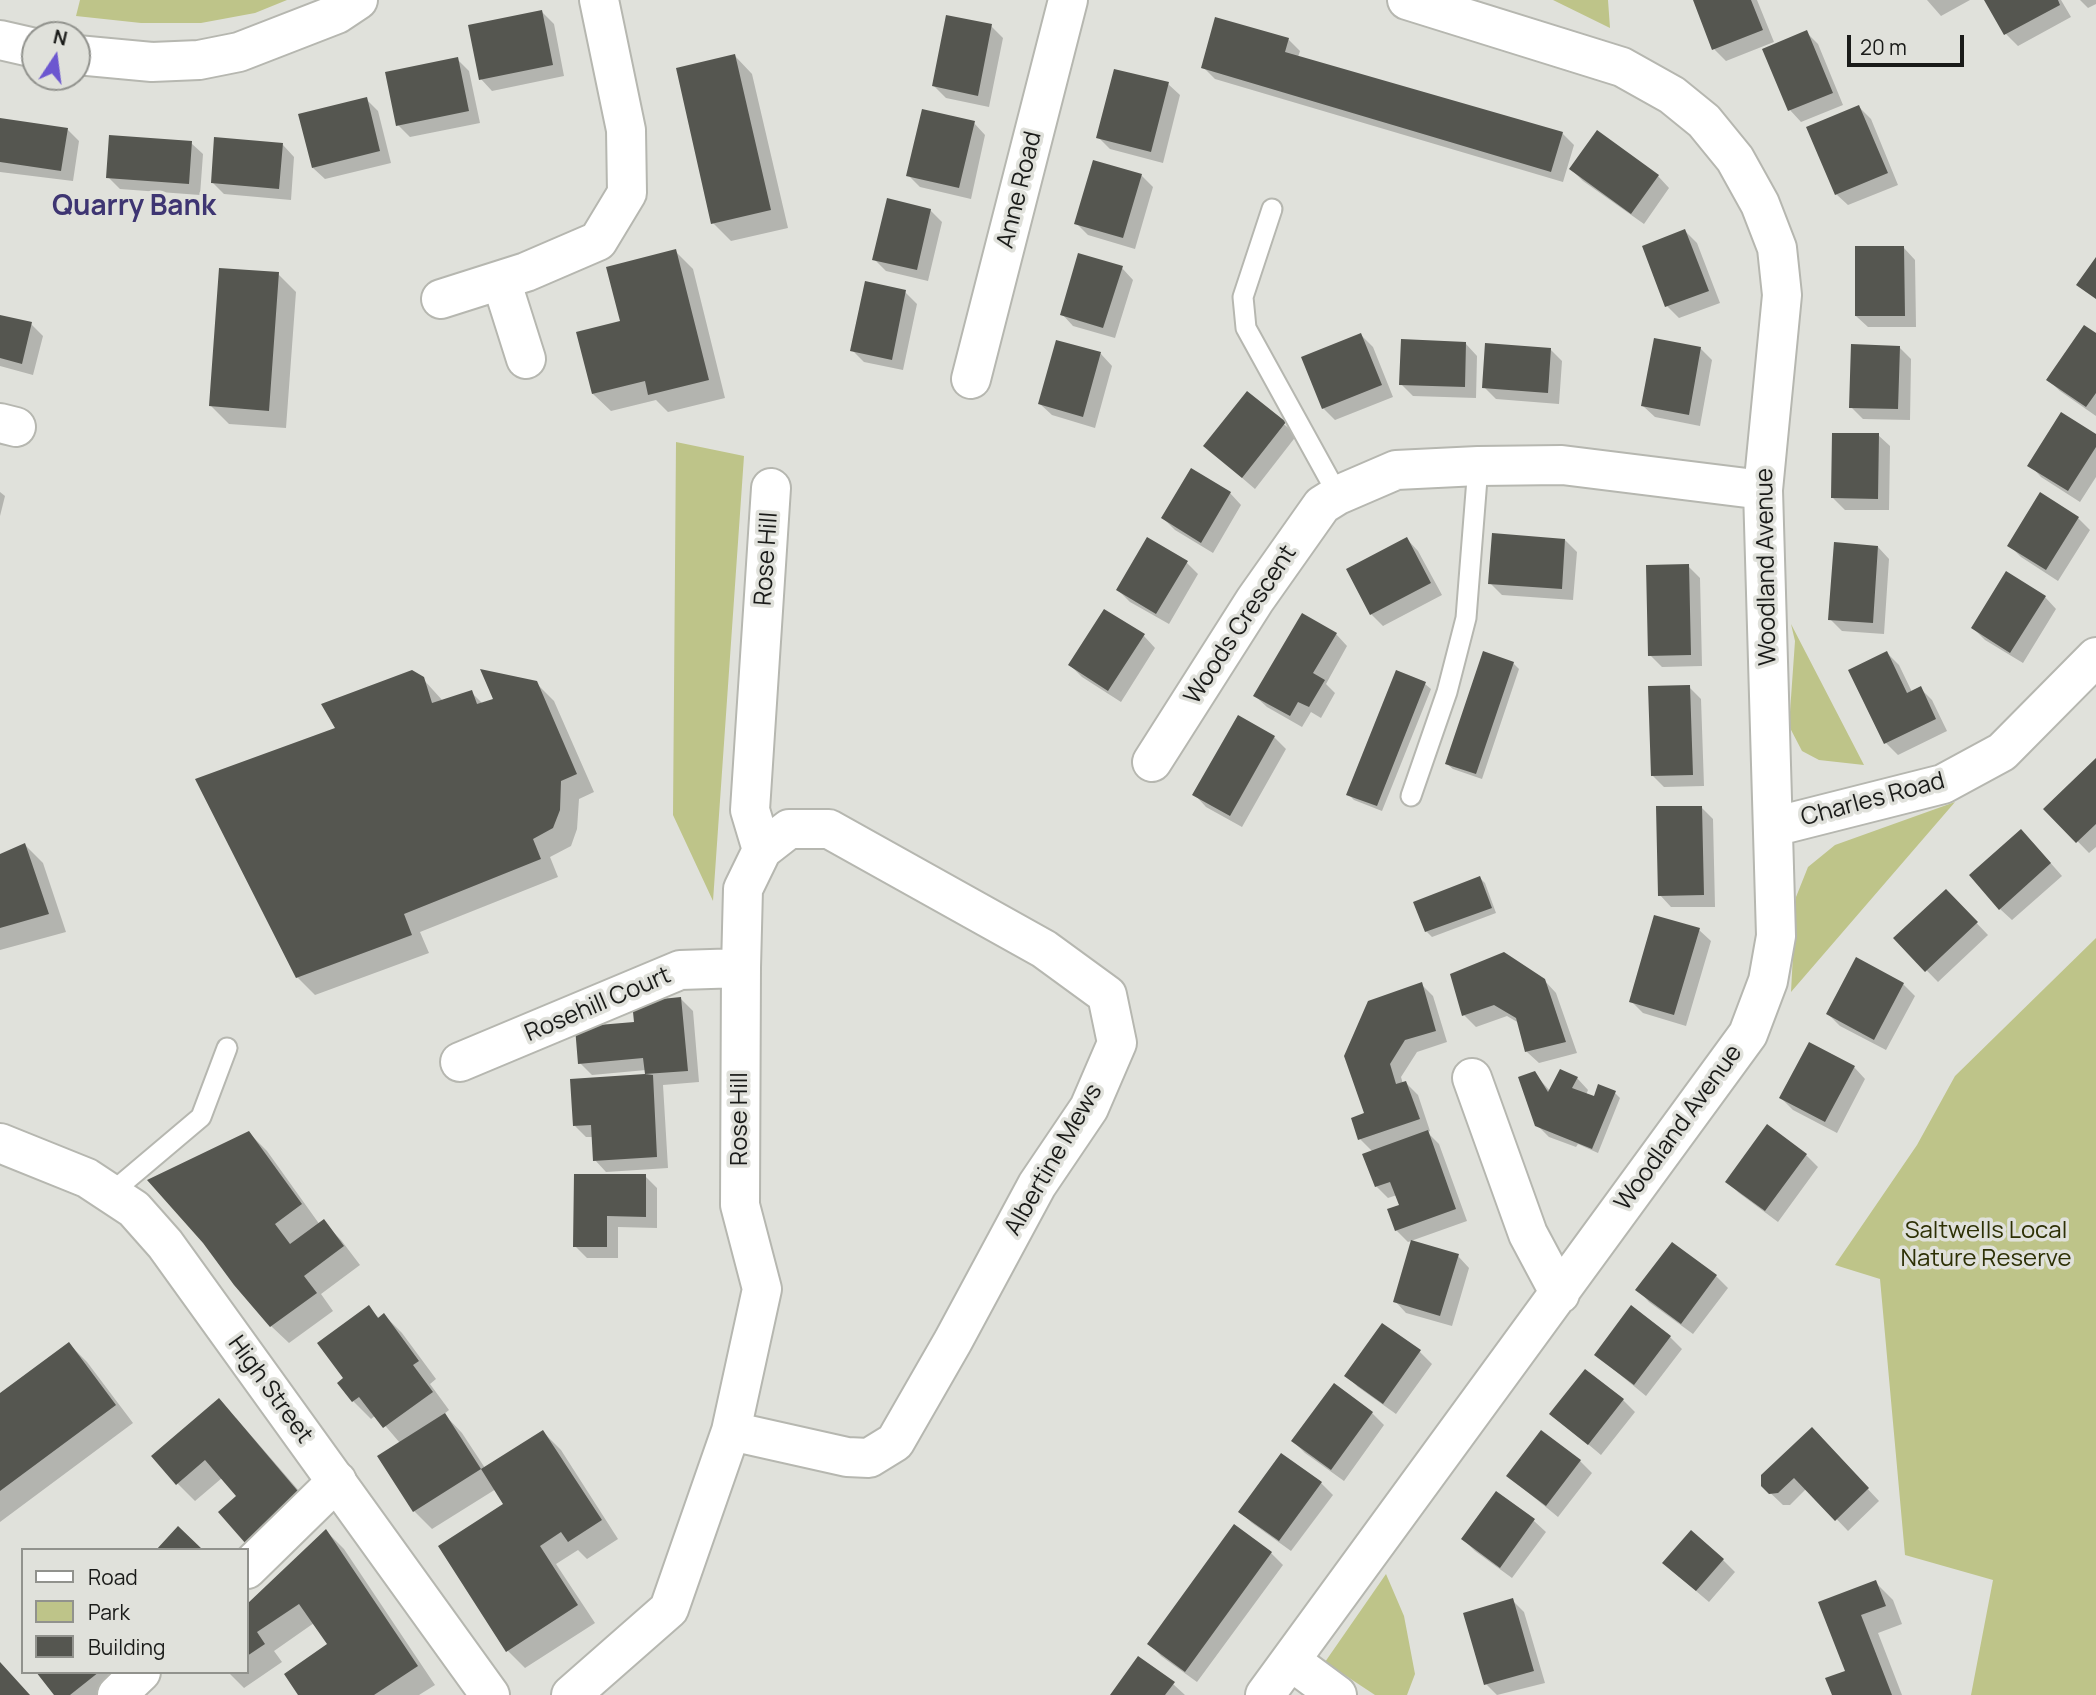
<!DOCTYPE html>
<html>
<head>
<meta charset="utf-8">
<style>
	body { margin:0 }
	#map { position:relative; width:2096px; height:1695px; overflow:hidden; background:#e0e1db; font-family:Manrope,sans-serif }
	canvas { display:block }
	.legend { position:absolute; left:21px; top:1548px; width:228px; height:126px; box-sizing:border-box; background:#e0e1db; border:2px solid #91928d; margin:0; padding:9px 12px; list-style:none; font-size:21px; color:#1a1b19 }
	.legend li { display:flex; align-items:center; gap:14px; height:35px }
	.legend b { width:35px; border:2px solid #91928d }
	.north { position:absolute; left:21px; top:21px; width:70px; height:70px; box-sizing:border-box; background:#e0e1db; border:2px solid #91928d; border-radius:50%; rotate:13deg; font-size:19px; font-weight:700; line-height:28px; text-align:center; color:#1a1b19 }
	.north::after { content:''; display:block; margin:auto; width:24px; height:32px; background:#6c57d0; clip-path:polygon(50% 0,100% 100%,50% 72%,0 100%) }
	.scale { position:absolute; left:1847px; top:35px; width:117px; height:32px; box-sizing:border-box; border:4px solid #1a1b19; border-top:0; padding-left:9px; font-size:21px; line-height:24px; white-space:nowrap; color:#1a1b19; -webkit-text-stroke:5px #e0e1db; paint-order:stroke }
</style>
</head>
<body>
<div id="map">
<canvas width="2096" height="1695"></canvas>
<ul class="legend">
<li><b style="height:9px;background:#fff"></b>Road</li>
<li><b style="height:19px;background:#bec489"></b>Park</li>
<li><b style="height:19px;background:#555650"></b>Building</li>
</ul>
<div class="north">N</div>
<div class="scale">20 m</div>
</div>
<script>
const context = document.querySelector('canvas').getContext('2d');
context.lineJoin = 'round';
function fill(path, color) { context.fillStyle = color; context.fill(path, 'evenodd'); }
const toPath = rows => new Path2D(rows.map(r => 'M' + r).join(''));
function stroke(path, color, width, dash) { context.strokeStyle = color; context.lineWidth = width; context.lineCap = dash ? 'butt' : 'round'; context.setLineDash(dash || []); context.stroke(path); }
function drawText(font, color, halo, rows, align = 'center') {
  context.font = font + ' Manrope,sans-serif'; context.lineWidth = 7; context.setLineDash([]); context.textBaseline = 'middle'; context.strokeStyle = halo; context.fillStyle = color; for (const [text, x, y, turn = 0] of rows) {
    context.save(); context.translate(x, y); context.rotate((+turn || 0) * Math.PI / 180); context.textAlign = isNaN(turn) ? turn : align; if (halo) context.strokeText(text, 0, 0); context.fillText(text, 0, 0); context.restore();
  }
}
const green = toPath([
	[80,0,287,0,255,13,201,23,141,23,76,16],
	[1553,0,1608,0,1610,28],
	[676,442,744,456,713,901,673,815],
	[1791,624,1864,765,1819,760,1802,751,1789,726,1795,641],
	[1955,802,1791,992,1796,897,1808,867,1835,845],
	[2096,938,2096,1695,1971,1695,1993,1580,1905,1555,1880,1279,1835,1265,1917,1145,1955,1076],
	[1386,1574,1404,1616,1415,1674,1407,1695,1375,1695,1325,1662]
]);
const shadow = toPath([
	[1695,0,1757,0,1774,42,1726,61,1714,49],
	[1927,0,1970,0,1941,16],
	[1986,0,2061,0,2071,17,2018,46,2006,34],
	[2080,0,2096,0,2096,4,2088,8],
	[542,12,554,24,564,76,492,91,481,79],
	[991,26,1003,38,989,107,946,98,934,86],
	[1806,32,1818,44,1843,105,1801,122,1790,110],
	[1288,39,1300,51,1298,57,1562,133,1574,145,1563,182,1215,79,1203,67],
	[735,56,752,74,788,228,731,241,713,223],
	[457,59,469,71,480,123,410,137,398,125],
	[1168,84,1180,95,1163,163,1110,149,1098,137],
	[366,99,378,111,391,163,325,179,313,168],
	[1859,107,1871,119,1898,185,1848,205,1836,194],
	[0,120,67,129,79,141,73,181,0,172],
	[974,123,985,135,971,199,920,187,908,175],
	[191,143,203,154,200,195,120,189,108,177],
	[283,145,294,157,291,200,224,194,212,182],
	[1571,169,1658,176,1669,188,1644,224,1583,181],
	[1141,175,1153,187,1135,249,1088,235,1076,223],
	[930,210,942,222,928,281,886,271,874,259],
	[1685,231,1697,243,1720,303,1679,318,1667,306],
	[1904,248,1915,260,1916,327,1868,327,1856,316],
	[675,251,693,269,725,398,668,412,656,400,611,411,593,394,622,322],
	[1122,268,1133,280,1115,338,1073,326,1062,314],
	[278,274,296,292,286,428,229,424,211,406],
	[905,292,917,304,903,370,864,362,852,350],
	[0,317,31,324,43,336,33,375,0,366],
	[1361,335,1373,347,1393,397,1335,420,1323,408],
	[2096,335,2096,416,2060,391,2048,380],
	[1057,342,1101,354,1112,366,1095,428,1052,415,1040,404],
	[1466,344,1477,356,1476,398,1413,396,1401,384],
	[1899,347,1911,359,1910,420,1863,419,1851,407],
	[1700,348,1712,360,1700,426,1655,417,1643,406],
	[1550,349,1562,361,1559,404,1496,399,1484,387],
	[1247,394,1297,435,1255,489,1205,446],
	[1878,435,1890,446,1889,510,1845,510,1833,498],
	[2096,436,2096,477,2080,502,2041,477,2030,465],
	[0,492,5,496,0,516],
	[1230,493,1241,505,1213,553,1175,530,1163,518],
	[2078,518,2090,530,2058,581,2021,557,2009,545],
	[1407,539,1418,551,1442,595,1383,626,1371,614],
	[1565,540,1577,552,1573,600,1502,595,1490,583],
	[1878,547,1889,559,1884,634,1842,631,1830,619],
	[1186,562,1198,574,1169,624,1130,602,1118,590],
	[1688,566,1700,578,1702,666,1662,667,1650,655],
	[2045,597,2056,609,2023,663,1985,640,1973,628],
	[1336,634,1347,646,1326,684,1335,693,1321,718,1311,712,1302,727,1267,707,1255,696],
	[1144,636,1155,648,1121,702,1082,677,1070,665],
	[1887,653,1899,665,1912,692,1920,688,1932,700,1947,731,1898,755,1886,743],
	[1513,663,1519,669,1482,779,1453,769,1447,764],
	[1397,673,1425,684,1431,689,1382,811,1354,800,1348,794],
	[423,679,443,701,471,692,483,704,536,683,554,701,594,792,579,799,577,829,571,846,550,857,558,877,420,932,429,953,315,995,297,977,337,729],
	[1689,687,1701,699,1704,786,1664,787,1652,775],
	[1274,737,1286,749,1242,827,1206,807,1195,795],
	[2096,761,2096,847,2089,853,2046,809],
	[1701,807,1713,819,1715,907,1671,907,1660,895],
	[2033,843,2062,876,2012,920,2000,909],
	[25,845,43,863,66,932,0,950,0,855],
	[1480,878,1485,883,1496,913,1432,937,1426,931],
	[1946,891,1988,935,1938,982,1895,938],
	[1699,930,1711,941,1686,1026,1643,1013,1631,1001],
	[1544,980,1556,993,1577,1053,1539,1063,1527,1052,1519,1023,1507,1016,1476,1027,1464,1015],
	[1421,984,1433,996,1447,1042,1417,1052,1401,1077,1403,1084,1406,1083,1418,1095,1430,1131,1427,1132,1439,1144,1467,1221,1408,1242,1396,1230,1401,1206,1397,1195,1388,1198,1376,1186,1373,1152,1360,1139,1353,1119,1366,1115],
	[1903,984,1915,996,1886,1050,1840,1026,1828,1014],
	[681,999,693,1011,699,1082,663,1085,668,1168,606,1172,595,1160,593,1137,586,1137,575,1126,647,1076,646,1070,592,1075,580,1063,636,1023],
	[1854,1067,1865,1079,1837,1133,1793,1110,1781,1098],
	[1534,1073,1550,1091,1577,1078,1588,1090,1586,1095,1595,1099,1615,1093,1620,1098,1598,1153,1578,1144,1576,1147,1549,1137,1537,1125],
	[1767,1127,1806,1155,1818,1167,1778,1222,1739,1193,1727,1182],
	[249,1133,267,1151,320,1225,323,1222,341,1240,360,1265,321,1294,333,1311,289,1343,271,1326],
	[645,1176,657,1188,657,1228,618,1227,618,1258,587,1258,575,1246],
	[1458,1256,1469,1268,1452,1326,1406,1313,1395,1301],
	[1716,1276,1728,1288,1693,1334,1649,1302,1638,1290],
	[369,1308,380,1319,384,1315,402,1333,436,1379,430,1384,449,1410,444,1414,462,1433,485,1468,543,1432,561,1450,618,1539,587,1559,578,1550,556,1564,595,1623,525,1668,507,1650,506,1504,496,1489,432,1529,414,1511,379,1457,400,1443,376,1415,371,1419,353,1401,346,1378],
	[1383,1325,1420,1352,1432,1364,1396,1414,1358,1387,1347,1376],
	[1670,1337,1682,1349,1646,1396,1596,1355],
	[69,1344,87,1362,133,1423,0,1522,0,1395],
	[1334,1386,1372,1413,1384,1425,1344,1481,1305,1453,1293,1441],
	[1623,1400,1635,1412,1601,1455,1552,1414],
	[236,1418,319,1514,239,1497,222,1478,195,1501,177,1483],
	[1823,1441,1879,1501,1848,1531,1807,1488,1790,1505,1783,1505,1762,1485],
	[1580,1461,1592,1473,1558,1517,1508,1476],
	[1321,1483,1333,1495,1291,1551,1252,1523,1240,1512],
	[1497,1493,1534,1521,1546,1532,1512,1578,1475,1551,1463,1539],
	[326,1531,344,1549,435,1685,419,1695,299,1695,329,1645,314,1623,274,1651,282,1662,244,1688,228,1672,247,1672,247,1607],
	[1271,1553,1283,1565,1197,1682,1161,1656,1150,1644],
	[1723,1560,1735,1572,1709,1602,1676,1574],
	[1875,1582,1893,1600,1902,1624,1878,1633,1902,1695,1833,1695,1847,1672,1820,1603],
	[1512,1600,1524,1612,1545,1683,1497,1695,1486,1684],
	[38,1672,106,1672,114,1681,96,1695,56,1695],
	[1173,1684,1185,1695,1112,1695]
]);
const building = toPath([
	[1693,0,1751,0,1763,30,1712,50],
	[1984,0,2058,0,2060,5,2004,35],
	[542,10,553,65,479,80,468,25],
	[946,15,992,24,978,96,932,86],
	[1215,17,1289,38,1285,52,1563,132,1551,172,1201,68],
	[1807,30,1833,93,1788,111,1762,49],
	[735,54,771,210,711,224,676,68],
	[458,57,469,111,396,126,385,72],
	[1114,69,1169,82,1151,152,1096,138],
	[367,97,380,151,312,168,298,114],
	[1859,105,1888,173,1835,195,1806,127],
	[922,109,975,121,959,188,906,176],
	[0,118,68,128,61,171,0,162],
	[1597,130,1659,175,1631,214,1569,169],
	[109,135,192,141,189,184,106,178],
	[214,137,283,143,279,189,211,183],
	[1093,160,1142,174,1123,238,1074,224],
	[887,198,931,209,917,270,872,260],
	[1685,229,1709,291,1665,307,1642,246],
	[1855,246,1904,246,1905,316,1855,316],
	[676,249,709,380,648,395,645,381,592,394,576,332,620,321,606,267],
	[1078,253,1123,266,1103,328,1060,315],
	[2096,257,2096,299,2076,285],
	[219,268,279,272,269,411,209,406],
	[865,281,906,290,892,360,850,351],
	[0,315,32,322,22,364,0,358],
	[2084,325,2096,333,2096,393,2086,407,2046,380],
	[1361,333,1382,385,1322,409,1301,357],
	[1654,338,1701,347,1689,415,1641,406],
	[1401,339,1466,342,1465,387,1399,385],
	[1056,340,1101,352,1083,417,1038,404],
	[1485,343,1551,348,1548,393,1482,388],
	[1851,344,1900,346,1898,409,1849,408],
	[1247,391,1286,422,1242,478,1203,446],
	[2061,412,2096,434,2096,447,2068,491,2027,466],
	[1832,433,1879,433,1878,499,1831,498],
	[1191,468,1231,492,1201,543,1161,518],
	[2040,492,2079,517,2046,570,2007,546],
	[1492,533,1565,539,1562,589,1488,584],
	[1147,537,1188,561,1156,614,1116,590],
	[1407,537,1431,583,1370,615,1346,569],
	[1834,542,1878,546,1873,623,1828,620],
	[1689,564,1691,655,1648,656,1646,565],
	[2006,571,2046,596,2010,653,1971,628],
	[1104,609,1145,634,1108,691,1068,665],
	[1302,613,1337,633,1313,673,1325,680,1309,707,1298,702,1290,716,1253,696],
	[1483,651,1514,662,1476,774,1445,764],
	[1887,651,1907,693,1921,686,1936,719,1884,744,1848,670],
	[480,669,537,681,577,774,561,781,560,810,553,828,533,839,541,859,404,914,412,935,296,978,195,779,335,728,321,704,412,670,424,677,432,703,472,690,477,704,493,699],
	[1396,670,1426,682,1377,806,1346,795],
	[1690,685,1693,775,1651,776,1648,686],
	[1238,715,1275,736,1230,816,1192,795],
	[2096,758,2096,824,2076,843,2043,809],
	[1656,806,1702,806,1704,895,1658,896],
	[2021,829,2051,863,1999,910,1969,875],
	[25,843,49,914,0,928,0,854],
	[1480,876,1492,908,1425,932,1413,902],
	[1946,889,1978,922,1925,972,1893,938],
	[1654,915,1700,928,1674,1015,1629,1002],
	[1504,952,1545,979,1566,1042,1525,1052,1516,1018,1494,1005,1462,1016,1450,974],
	[1856,957,1904,983,1874,1040,1826,1014],
	[1422,982,1436,1031,1405,1040,1390,1064,1396,1084,1406,1081,1420,1119,1358,1140,1351,1118,1364,1113,1344,1056,1368,1001],
	[681,997,688,1071,645,1074,653,1075,657,1157,593,1161,591,1125,573,1126,570,1079,645,1074,643,1058,578,1064,575,1027,634,1022,632,1002],
	[1809,1042,1855,1066,1825,1122,1779,1098],
	[1560,1069,1578,1077,1572,1088,1594,1096,1598,1084,1616,1091,1592,1149,1535,1126,1518,1077,1535,1071,1548,1092],
	[1767,1124,1807,1154,1765,1211,1725,1182],
	[1428,1130,1456,1209,1395,1231,1387,1209,1399,1205,1390,1182,1375,1187,1362,1154],
	[249,1131,302,1204,275,1224,290,1244,324,1219,344,1246,304,1276,317,1293,270,1327,234,1285,203,1243,147,1180],
	[574,1174,646,1174,646,1217,607,1216,607,1247,573,1247],
	[1411,1240,1459,1254,1440,1316,1393,1302],
	[1672,1242,1717,1275,1681,1324,1635,1290],
	[369,1305,378,1318,384,1313,419,1361,413,1365,433,1392,383,1428,359,1397,352,1402,337,1383,343,1378,317,1343],
	[1631,1305,1671,1336,1634,1385,1594,1355],
	[1382,1323,1421,1350,1383,1404,1344,1376],
	[69,1342,116,1405,0,1491,0,1393],
	[1585,1369,1624,1399,1588,1445,1549,1414],
	[1334,1383,1373,1412,1331,1470,1291,1441],
	[219,1398,302,1496,246,1544,218,1512,236,1496,205,1460,176,1485,151,1456],
	[445,1413,481,1469,413,1512,377,1456],
	[1812,1427,1869,1488,1835,1521,1794,1478,1778,1493,1769,1494,1761,1486,1761,1475],
	[543,1430,602,1520,568,1542,561,1532,540,1546,578,1605,506,1652,438,1546,503,1504,481,1469],
	[1541,1430,1581,1460,1546,1506,1506,1476],
	[1281,1453,1322,1482,1279,1541,1238,1512],
	[1496,1491,1535,1519,1500,1568,1461,1539],
	[1234,1524,1272,1552,1185,1672,1147,1644],
	[178,1526,203,1550,156,1550],
	[326,1529,418,1666,374,1695,298,1695,284,1674,327,1644,299,1604,257,1632,265,1644,247,1656,247,1604],
	[1691,1530,1724,1559,1696,1591,1662,1563],
	[1876,1580,1886,1606,1861,1615,1892,1695,1832,1695,1825,1678,1845,1671,1818,1602],
	[1513,1598,1534,1671,1484,1685,1463,1613],
	[1138,1656,1175,1682,1165,1695,1110,1695],
	[0,1662,30,1695,0,1695],
	[36,1672,99,1672,70,1695,54,1695]
]);
const service = toPath([
	[1272,209,1243,297,1246,328,1338,495],
	[1411,796,1447,692,1466,618,1478,466],
	[111,1193,201,1117,227,1048]
]);
const minor = toPath([
	[0,40,35,48],
	[77,55,152,62,199,60,239,52,337,14,358,0],
	[501,280,526,359],
	[441,299,526,272,598,241,627,193,626,130,599,0],
	[971,379,1068,0],
	[0,423,16,427],
	[1152,762,1255,600,1322,505,1338,495,1396,470,1478,466,1562,465,1763,490],
	[1773,827,1943,784,2002,752,2096,657],
	[460,1062,680,970,741,968],
	[1472,1078,1528,1234,1560,1294],
	[731,1431,847,1457,869,1458,895,1442,953,1341,1037,1185,1089,1108,1117,1043,1107,995,1044,949,829,829,789,829,762,850],
	[247,1569,337,1481],
	[1291,1661,1337,1695],
	[117,1695,141,1672],
	[571,1695,669,1609,731,1431,762,1289,740,1205,741,968,743,889,762,850,750,810,771,488],
	[1265,1695,1748,1034,1768,981,1776,936,1763,490,1782,295,1777,248,1760,204,1735,159,1704,121,1672,95,1622,67,1407,0]
]);
const primary = toPath([
	[0,1143,87,1178,134,1209,165,1244,490,1695]
]);
const streetNames = [
	["Anne Road",1020,190,-76],
	["Rose Hill",767,559,-86],
	["Woodland Avenue",1767,567,-91],
	["Woods Crescent",1241,625,-57],
	["Charles Road",1873,800,-15],
	["Rosehill Court",598,1005,-23],
	["Rose Hill",740,1119,-90],
	["Woodland Avenue",1679,1128,-54],
	["Albertine Mews",1054,1160,-60],
	["High Street",270,1390,54]
];
const parkNames = [
	["Saltwells Local",1986,1231],
	["Nature Reserve",1986,1259]
];
const quarterNames = [
	["Quarry Bank",134,207]
];
fill(green, '#bec489');
fill(shadow, '#0003');
fill(building, '#555650');
stroke(service, '#b6b7b0', 23);
stroke(minor, '#b6b7b0', 42);
stroke(primary, '#b6b7b0', 42);
stroke(service, '#fff', 19);
stroke(minor, '#fff', 38);
stroke(primary, '#fff', 38);
drawText('24px', '#1a1b19', '#e0e1db', streetNames);
drawText('24px', '#2d3005', '#e0e1db', parkNames);
drawText('bold 28px', '#3e3572', '#e0e1db', quarterNames);
</script>
</body>
</html>
